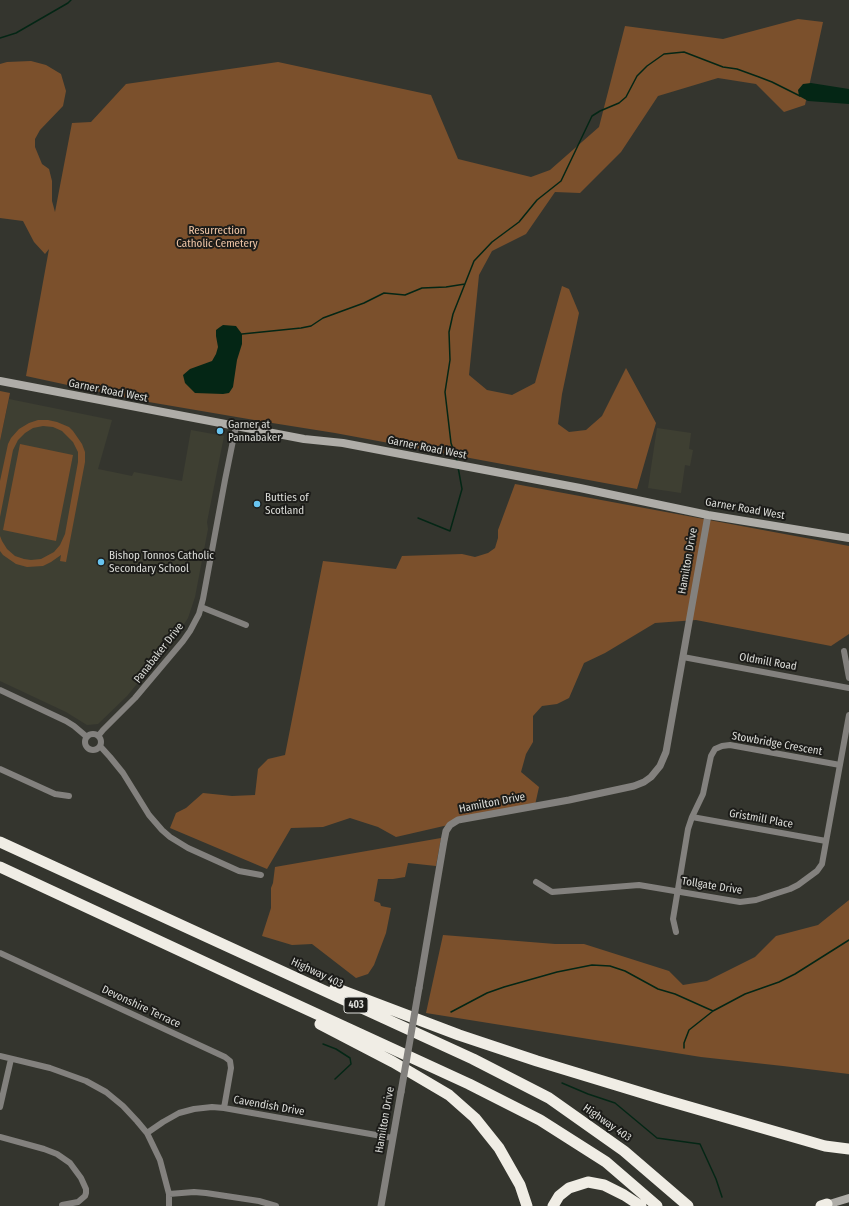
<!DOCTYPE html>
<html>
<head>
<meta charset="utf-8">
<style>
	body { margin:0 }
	canvas { display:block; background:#34352e }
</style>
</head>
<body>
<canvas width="849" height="1206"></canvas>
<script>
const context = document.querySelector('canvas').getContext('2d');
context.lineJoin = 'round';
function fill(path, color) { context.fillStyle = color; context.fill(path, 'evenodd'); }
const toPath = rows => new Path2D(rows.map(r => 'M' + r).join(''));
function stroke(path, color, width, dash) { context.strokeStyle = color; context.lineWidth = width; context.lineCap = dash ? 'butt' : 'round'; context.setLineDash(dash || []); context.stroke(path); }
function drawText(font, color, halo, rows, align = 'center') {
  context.font = font + ' "Fira Sans Condensed",sans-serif'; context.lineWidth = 4; context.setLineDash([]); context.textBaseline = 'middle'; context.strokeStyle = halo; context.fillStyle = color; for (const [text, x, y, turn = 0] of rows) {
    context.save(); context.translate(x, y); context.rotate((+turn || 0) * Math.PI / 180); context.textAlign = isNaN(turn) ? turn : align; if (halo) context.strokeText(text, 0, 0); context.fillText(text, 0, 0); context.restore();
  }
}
const built = toPath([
	[9,399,112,420,98,469,132,476,134,472,182,481,191,430,224,436,207,522,208,529,195,597,188,618,177,635,127,696,98,724,87,725,66,712,0,681,0,441],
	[657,428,691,433,689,449,693,450,690,466,685,465,681,493,648,488]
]);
const green = toPath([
	[798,19,823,22,805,105,784,112,756,84,718,78,658,96,621,152,580,193,555,192,526,234,492,251,479,275,469,375,487,390,512,395,535,383,562,286,569,289,579,313,562,394,558,424,569,432,586,430,602,416,626,368,656,423,637,489,335,433,266,422,137,400,26,376,49,249,45,254,34,242,23,221,0,218,0,64,7,62,31,61,46,65,61,74,66,91,63,106,40,130,35,139,35,147,42,164,49,169,52,181,52,201,55,212,72,123,91,122,126,84,278,62,431,95,458,159,531,177,550,170,599,127,625,26,723,39],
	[0,391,10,393,0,441],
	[38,420,48,420,57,422,69,427,73,431,82,444,85,452,85,462,66,562,60,561,61,555,51,562,43,566,27,567,16,564,3,555,0,551,0,536,2,541,7,549,15,556,24,559,31,560,41,559,54,552,60,545,65,534,78,462,78,452,73,442,62,431,53,427,43,426,33,428,25,433,18,440,13,450,0,517,0,481,8,444,11,438,19,429,29,423],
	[20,444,73,455,56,541,3,530],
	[515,484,849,546,849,634,831,646,696,620,655,623,605,653,584,663,569,698,557,704,542,706,533,716,533,742,526,754,521,772,539,787,535,805,396,837,378,827,350,818,323,827,291,828,267,869,170,828,176,813,186,808,203,793,232,796,255,795,258,769,268,759,285,755,323,561,396,569,402,556,462,554,475,557,488,553,495,548,498,538,498,530],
	[441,838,436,866,408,863,405,877,393,879,378,879,374,901,380,903,381,906,391,908,386,933,374,965,368,974,356,978,312,944,292,945,262,936,271,908,271,888,273,883,275,867],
	[849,900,849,1074,783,1066,701,1057,426,1013,443,935,555,944,584,944,669,971,683,985,707,981,755,957,776,936,818,925]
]);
const water = toPath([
	[811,83,849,89,849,104,808,101,799,96,798,90,803,84],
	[223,325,236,326,242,334,242,344,237,360,233,387,229,393,223,394,195,393,185,383,183,375,190,369,212,361,216,354,218,347,216,336,216,330,220,327]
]);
const stream = toPath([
	[0,38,16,33,68,3,71,0],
	[242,334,301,328,311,326,323,318,364,303,384,293,405,295,422,288,446,287,465,284],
	[457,461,451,443,445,392,450,360,449,332,453,314,474,261,492,242,519,222,537,200,561,181,592,116,600,111,619,103,626,97,637,76,647,66,664,54,684,52,723,67,737,69,759,77,772,82,800,96],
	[418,518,450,531,462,489,458,467],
	[451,1012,487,993,504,987,557,972,592,965,610,966,625,971,658,989,675,994,713,1011],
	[323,1044,336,1049,350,1058,351,1064,335,1079],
	[684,1048,684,1043,689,1030,713,1011,745,994,779,982,795,974,849,940],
	[562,1083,588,1094,615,1103,657,1138,700,1144,716,1179,722,1197]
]);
const minor = toPath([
	[201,607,246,625],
	[844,651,849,678],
	[683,657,849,688],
	[0,690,66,721,74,726,87,737],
	'85 742a8 8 0 1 1 16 0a8 8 0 1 1-16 0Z',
	[99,735,103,730,135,698,183,641,190,631,199,614,203,599,225,480,236,426],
	[100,746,110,757,123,773,149,815,162,830,170,837,188,848,239,871,261,875],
	[0,769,55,794,69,796],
	[692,817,826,841],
	[536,882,552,892,639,885,740,902,756,900,790,889,798,885,817,871,822,864,849,715],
	[676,932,673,919,688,829,692,817,703,794,711,756,715,749,722,746,730,745,840,765],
	[0,953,225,1057,230,1061,231,1068,224,1108],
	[0,1056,50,1068,86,1081,106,1092,123,1106,137,1121,147,1133,160,1160,169,1194,169,1206],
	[0,1107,11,1059],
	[147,1133,163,1122,179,1113,194,1109,212,1107,224,1108,393,1138],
	[0,1137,44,1149,57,1154,70,1163,81,1178,86,1189,86,1193,85,1196,78,1202,62,1205],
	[169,1194,194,1192,206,1193,259,1201,276,1206]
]);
const tertiary = toPath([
	[419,988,444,841,446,831,450,825,458,820,569,800,634,786,644,782,651,777,660,766,666,752,708,515],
	[381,1206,401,1092]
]);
const secondary = toPath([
	[0,381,304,439,343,443,385,451,580,488,708,515,849,538],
	[823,1206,849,1198]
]);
const motorway = toPath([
	[0,842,473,1059,549,1098,624,1151,688,1206],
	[0,867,258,987,469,1084,540,1120,606,1162,657,1206],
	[335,988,459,1035,537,1061,662,1099,825,1146,849,1149],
	[320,1024,393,1062,449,1095,475,1118,499,1148,520,1185,527,1206],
	[553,1206,559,1196,569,1188,588,1182,604,1185,624,1195,641,1206],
	[821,1206,827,1204]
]);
const tertiaryBridge = toPath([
	[401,1092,419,988]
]);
const markers = [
	[220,431,4,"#68c4f0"],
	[257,504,4,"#68c4f0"],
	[101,562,4,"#68c4f0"]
];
const shields = [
	[356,1005,24]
];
const shieldNames = [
	["403",356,1005]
];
const parkNames = [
	["Resurrection",217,231],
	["Catholic Cemetery",217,244]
];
const streetNames = [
	["Garner Road West",108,391,11],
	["Garner Road West",427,448,11],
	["Garner Road West",745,509,10],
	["Hamilton Drive",688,561,-80],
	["Panabaker Drive",159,653,-52],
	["Oldmill Road",768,662,10],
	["Stowbridge Crescent",777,744,10],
	["Hamilton Drive",492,803,-11],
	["Gristmill Place",761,819,10],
	["Tollgate Drive",712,886,9],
	["Highway 403",317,973,25],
	["Devonshire Terrace",141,1007,25],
	["Cavendish Drive",269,1106,10],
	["Hamilton Drive",385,1120,-80],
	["Highway 403",607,1123,35]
];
const poiNames = [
	["Garner at",228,425],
	["Pannabaker",228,438],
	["Butties of",265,498],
	["Scotland",265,511],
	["Bishop Tonnos Catholic",109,556],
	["Secondary School",109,569]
];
fill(built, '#3e3f32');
fill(green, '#7b502c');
fill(water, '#042615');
stroke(stream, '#042615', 1.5);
stroke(minor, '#83817e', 6);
stroke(tertiary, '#83817e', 7);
stroke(secondary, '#afada8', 8);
stroke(motorway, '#f0ede5', 11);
stroke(tertiaryBridge, '#83817e', 7);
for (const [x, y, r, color] of markers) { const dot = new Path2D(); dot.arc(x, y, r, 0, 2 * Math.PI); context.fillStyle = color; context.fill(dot); stroke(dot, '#1c1c19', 1.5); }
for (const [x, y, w] of shields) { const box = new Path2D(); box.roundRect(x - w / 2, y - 8, w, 16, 3); context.fillStyle = '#1c1c19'; context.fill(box); stroke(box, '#dcddd9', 1); }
drawText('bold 10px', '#dcddd9', null, shieldNames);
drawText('11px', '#f1c7a8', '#1c1c19', parkNames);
drawText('11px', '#dcddd9', '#1c1c19', streetNames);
drawText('11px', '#dcddd9', '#1c1c19', poiNames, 'left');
</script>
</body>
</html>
